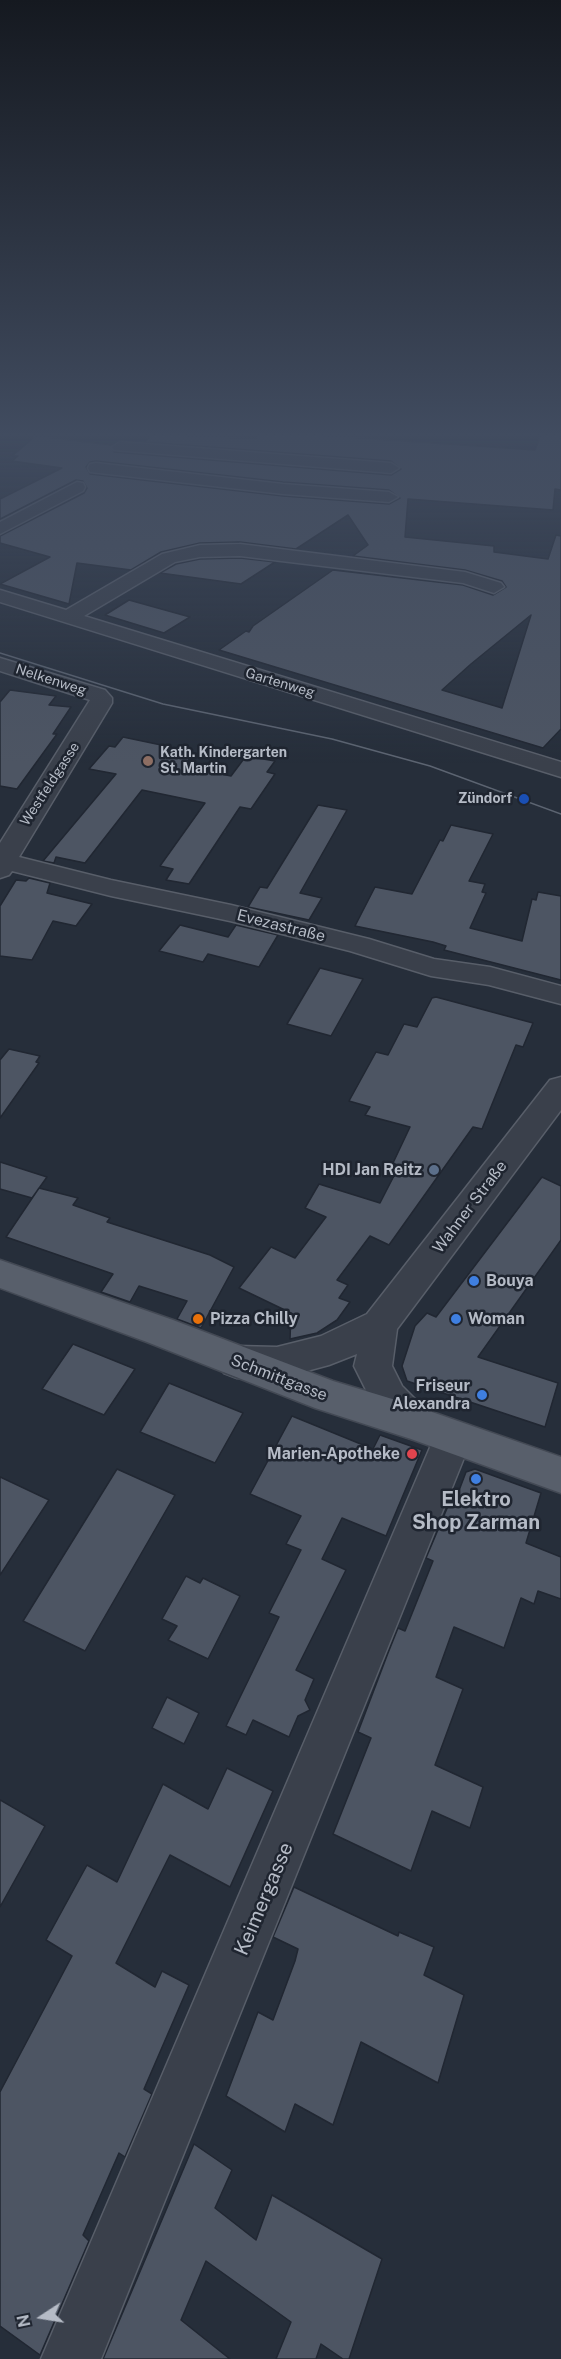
<!DOCTYPE html>
<html>
<head>
<meta charset="utf-8">
<style>
	body { margin:0 }
	#map { position:relative; width:561px; height:2359px; overflow:hidden; background:#262e3a; font-family:"Public Sans",sans-serif }
	canvas { display:block }
	.north { position:absolute; left:12px; top:2287px; width:60px; height:60px; -webkit-text-stroke:4px #1f2530; paint-order:stroke; rotate:258deg; font-size:16px; font-weight:700; line-height:24px; text-align:center; color:#b5bbc6 }
	.north::after { content:''; display:block; margin:auto; width:21px; height:27px; background:#b5bbc6; clip-path:polygon(50% 0,100% 100%,50% 72%,0 100%) }
</style>
</head>
<body>
<div id="map">
<canvas width="561" height="2359"></canvas>
<div class="north">N</div>
</div>
<script>
const context = document.querySelector('canvas').getContext('2d');
context.lineJoin = 'round';
function fill(path, color) { context.fillStyle = color; context.fill(path, 'evenodd'); }
const toPath = rows => new Path2D(rows.map(r => 'M' + r).join(''));
function stroke(path, color, width, dash) { context.strokeStyle = color; context.lineWidth = width; context.lineCap = dash ? 'butt' : 'round'; context.setLineDash(dash || []); context.stroke(path); }
function drawText(font, color, halo, rows, align = 'center') {
  context.font = font + ' "Public Sans",sans-serif'; context.lineWidth = 5; context.setLineDash([]); context.textBaseline = 'middle'; context.strokeStyle = halo; context.fillStyle = color; for (const [text, x, y, turn = 0] of rows) {
    context.save(); context.translate(x, y); context.rotate((+turn || 0) * Math.PI / 180); context.textAlign = isNaN(turn) ? turn : align; if (halo) context.strokeText(text, 0, 0); context.fillText(text, 0, 0); context.restore();
  }
}
const building = toPath([
	[154,434,256,439,260,434,301,434,535,450,541,434,561,434,561,490,555,489,553,510,408,499,405,537,494,546,494,552,548,559,556,535,561,536,561,729,543,748,219,650,246,631,249,632,253,626,333,570,463,585,493,595,506,587,502,581,465,570,353,556,368,545,348,515,296,549,240,542,200,543,161,552,131,570,77,563,69,604,0,584,50,557,0,543,0,536,84,493,87,488,83,481,76,480,0,519,0,499,62,468,12,461,18,456,12,456,36,436,111,445,114,452,391,475,401,469,391,461,145,442,154,434],
	[96,461,283,482,389,490,400,498,389,504,283,496,90,474,86,467,90,462,96,461],
	[531,615,502,708,442,690,471,664,531,615],
	[240,558,275,562,241,584,160,573,176,564,200,559,240,558],
	[129,600,190,617,164,633,105,615,129,600],
	[10,690,56,696,49,705,71,707,53,734,57,734,17,789,0,786,0,702,10,690],
	[123,737,166,746,193,754,184,766,231,776,246,756,275,761,267,772,275,774,251,809,240,807,189,884,166,880,173,869,160,866,205,803,142,790,85,863,56,857,54,863,43,861,116,774,89,769,109,746,115,747,123,737],
	[318,805,347,810,300,893,322,898,309,920,248,907,260,887,267,888,318,805],
	[451,825,493,834,469,881,485,884,482,892,486,893,470,928,522,941,532,899,536,900,538,892,561,896,561,980,444,950,446,946,433,942,355,926,375,887,412,894,440,840,443,841,451,825],
	[29,878,50,883,47,893,92,904,76,926,53,921,32,960,0,956,0,906,16,880,26,881,29,878],
	[180,925,228,937,236,925,278,935,259,967,208,954,203,962,159,951,180,925],
	[320,968,363,979,331,1036,287,1024,320,968],
	[436,997,533,1023,523,1047,516,1045,482,1129,473,1127,389,1245,370,1236,337,1280,348,1285,339,1298,350,1302,337,1320,317,1333,290,1339,291,1313,239,1288,271,1247,295,1258,326,1217,305,1208,319,1184,380,1203,399,1166,393,1163,410,1127,365,1115,370,1107,349,1101,376,1052,388,1055,404,1024,417,1027,432,998,436,997],
	[9,1049,40,1056,36,1062,39,1063,0,1118,0,1060,9,1049],
	[0,1162,47,1177,32,1198,0,1189,0,1162],
	[542,1177,561,1186,561,1240,478,1357,558,1383,545,1427,407,1381,402,1366,415,1326,427,1313,436,1317,542,1177],
	[39,1188,78,1198,73,1205,110,1218,107,1222,210,1255,234,1267,201,1328,177,1319,187,1301,139,1286,130,1302,101,1292,113,1274,6,1237,39,1188],
	[73,1344,135,1369,104,1415,42,1389,73,1344],
	[169,1383,243,1413,215,1463,140,1432,169,1383],
	[292,1416,373,1449,380,1435,422,1450,386,1536,342,1518,322,1559,346,1570,296,1670,314,1679,305,1700,310,1710,298,1716,289,1737,253,1720,246,1735,226,1726,279,1617,269,1613,301,1550,286,1544,301,1516,250,1494,292,1416],
	[117,1469,175,1495,85,1651,23,1621,117,1469],
	[475,1469,541,1493,526,1543,561,1557,561,1599,538,1591,534,1604,521,1598,504,1648,454,1627,436,1677,463,1689,435,1765,483,1787,470,1828,432,1811,411,1871,333,1834,371,1738,358,1732,388,1653,398,1628,405,1631,433,1561,426,1558,451,1499,455,1501,466,1472,475,1469],
	[0,1477,49,1500,0,1575,0,1477],
	[186,1576,200,1583,203,1578,240,1596,208,1659,168,1640,177,1626,162,1619,186,1576],
	[167,1697,199,1713,184,1744,152,1728,167,1697],
	[227,1768,273,1791,230,1887,170,1855,116,1963,155,1987,162,1971,189,1985,144,2089,152,2094,125,2157,119,2153,83,2235,89,2241,40,2355,0,2326,0,2092,72,1956,46,1940,87,1865,117,1882,163,1784,208,1809,227,1768],
	[0,1800,45,1826,0,1907,0,1800],
	[294,1887,398,1936,399,1932,434,1947,424,1975,464,1995,438,2083,361,2042,333,2125,295,2104,285,2132,226,2096,258,2012,273,2020,295,1961,298,1949,273,1937,294,1887],
	[194,2144,232,2170,215,2208,256,2240,272,2195,382,2259,349,2359,343,2359,321,2344,316,2359,276,2359,291,2322,206,2261,181,2320,230,2359,103,2359,194,2144]
]);
const minor = toPath([
	[120,442,391,463,399,468,391,473,114,450,112,447,120,442],
	[96,463,283,484,389,492,398,497,389,502,283,494,90,472,88,468,90,464,96,463],
	[77,482,83,483,85,487,83,491,0,534,0,522,77,482],
	[240,544,465,572,501,583,504,587,494,593,463,583,240,556,200,557,175,562,84,616,561,762,561,777,0,602,0,590,66,610,162,554,200,545,240,544],
	[0,658,105,690,112,698,112,703,19,857,111,880,231,905,369,939,434,959,490,967,561,986,561,1004,489,985,431,976,350,951,230,921,111,896,12,871,9,875,0,878,0,843,90,700,0,671,0,658],
	[561,1077,561,1110,397,1329,392,1366,402,1386,426,1410,431,1422,426,1434,412,1439,398,1434,376,1410,354,1366,357,1354,329,1365,277,1379,237,1378,224,1373,218,1362,224,1351,237,1346,277,1347,321,1336,367,1314,550,1080,561,1077],
	[453,1421,467,1426,472,1438,101,2359,41,2359,434,1438,439,1426,453,1421]
]);
const major = toPath([
	[0,1260,173,1320,333,1381,412,1405,561,1457,561,1493,411,1439,315,1408,147,1342,0,1288,0,1260]
]);
const tram = toPath([
	[0,653,163,704,332,739,430,766,561,814]
]);
const markers = [
	[148,761,6,"#8d6e63"],
	[524,799,6,"#1a4fb4"],
	[434,1170,6,"#5c6f8a"],
	[474,1281,6,"#3f7fe0"],
	[198,1319,6,"#e8710a"],
	[456,1319,6,"#3f7fe0"],
	[482,1395,6,"#3f7fe0"],
	[412,1454,6,"#e0444e"],
	[476,1479,6,"#3f7fe0"]
];
const farStreetnames = [
	["Nelkenweg",51,680,18],
	["Gartenweg",280,683,17],
	["Westfeldgasse",50,784,-57]
];
const farPoinames = [
	["Kath. Kindergarten",160,753],
	["St. Martin",160,769],
	["Zündorf",512,799,"right"]
];
const streetNames = [
	["Evezastraße",281,926,14],
	["Wahner Straße",470,1207,-53],
	["Schmittgasse",279,1378,21]
];
const poiNames = [
	["HDI Jan Reitz",422,1170],
	["Bouya",486,1281,"left"],
	["Pizza Chilly",210,1319,"left"],
	["Woman",468,1319,"left"],
	["Friseur",470,1386],
	["Alexandra",470,1404],
	["Marien-Apotheke",400,1454]
];
const nearPoinames = [
	["Elektro",476,1500],
	["Shop Zarman",476,1523]
];
const nearStreetnames = [
	["Keimergasse",264,1899,-67]
];
fill(building, '#4d5563');
stroke(building, '#212732', 1.5);
stroke(minor, '#585e69', 3);
stroke(major, '#434954', 3);
fill(minor, '#3a404b');
fill(major, '#585f6b');
stroke(tram, '#5c6471', 1.5);
const sky = context.createLinearGradient(0, 0, 0, 764);
sky.addColorStop(0, '#151920');
sky.addColorStop(0.57, '#414c60');
sky.addColorStop(1, '#414c6000');
context.fillStyle = sky;
context.fillRect(0, 0, 561, 764);
for (const [x, y, r, color] of markers) { const dot = new Path2D(); dot.arc(x, y, r, 0, 2 * Math.PI); context.fillStyle = color; context.fill(dot); stroke(dot, '#1f2530', 2); }
drawText('14px', '#b5bbc6', '#1f2530', farStreetnames);
drawText('bold 14px', '#b5bbc6', '#1f2530', farPoinames, 'left');
drawText('16px', '#b5bbc6', '#1f2530', streetNames);
drawText('bold 16px', '#b5bbc6', '#1f2530', poiNames, 'right');
drawText('bold 20px', '#b5bbc6', '#1f2530', nearPoinames);
drawText('20px', '#b5bbc6', '#1f2530', nearStreetnames);
</script>
</body>
</html>
